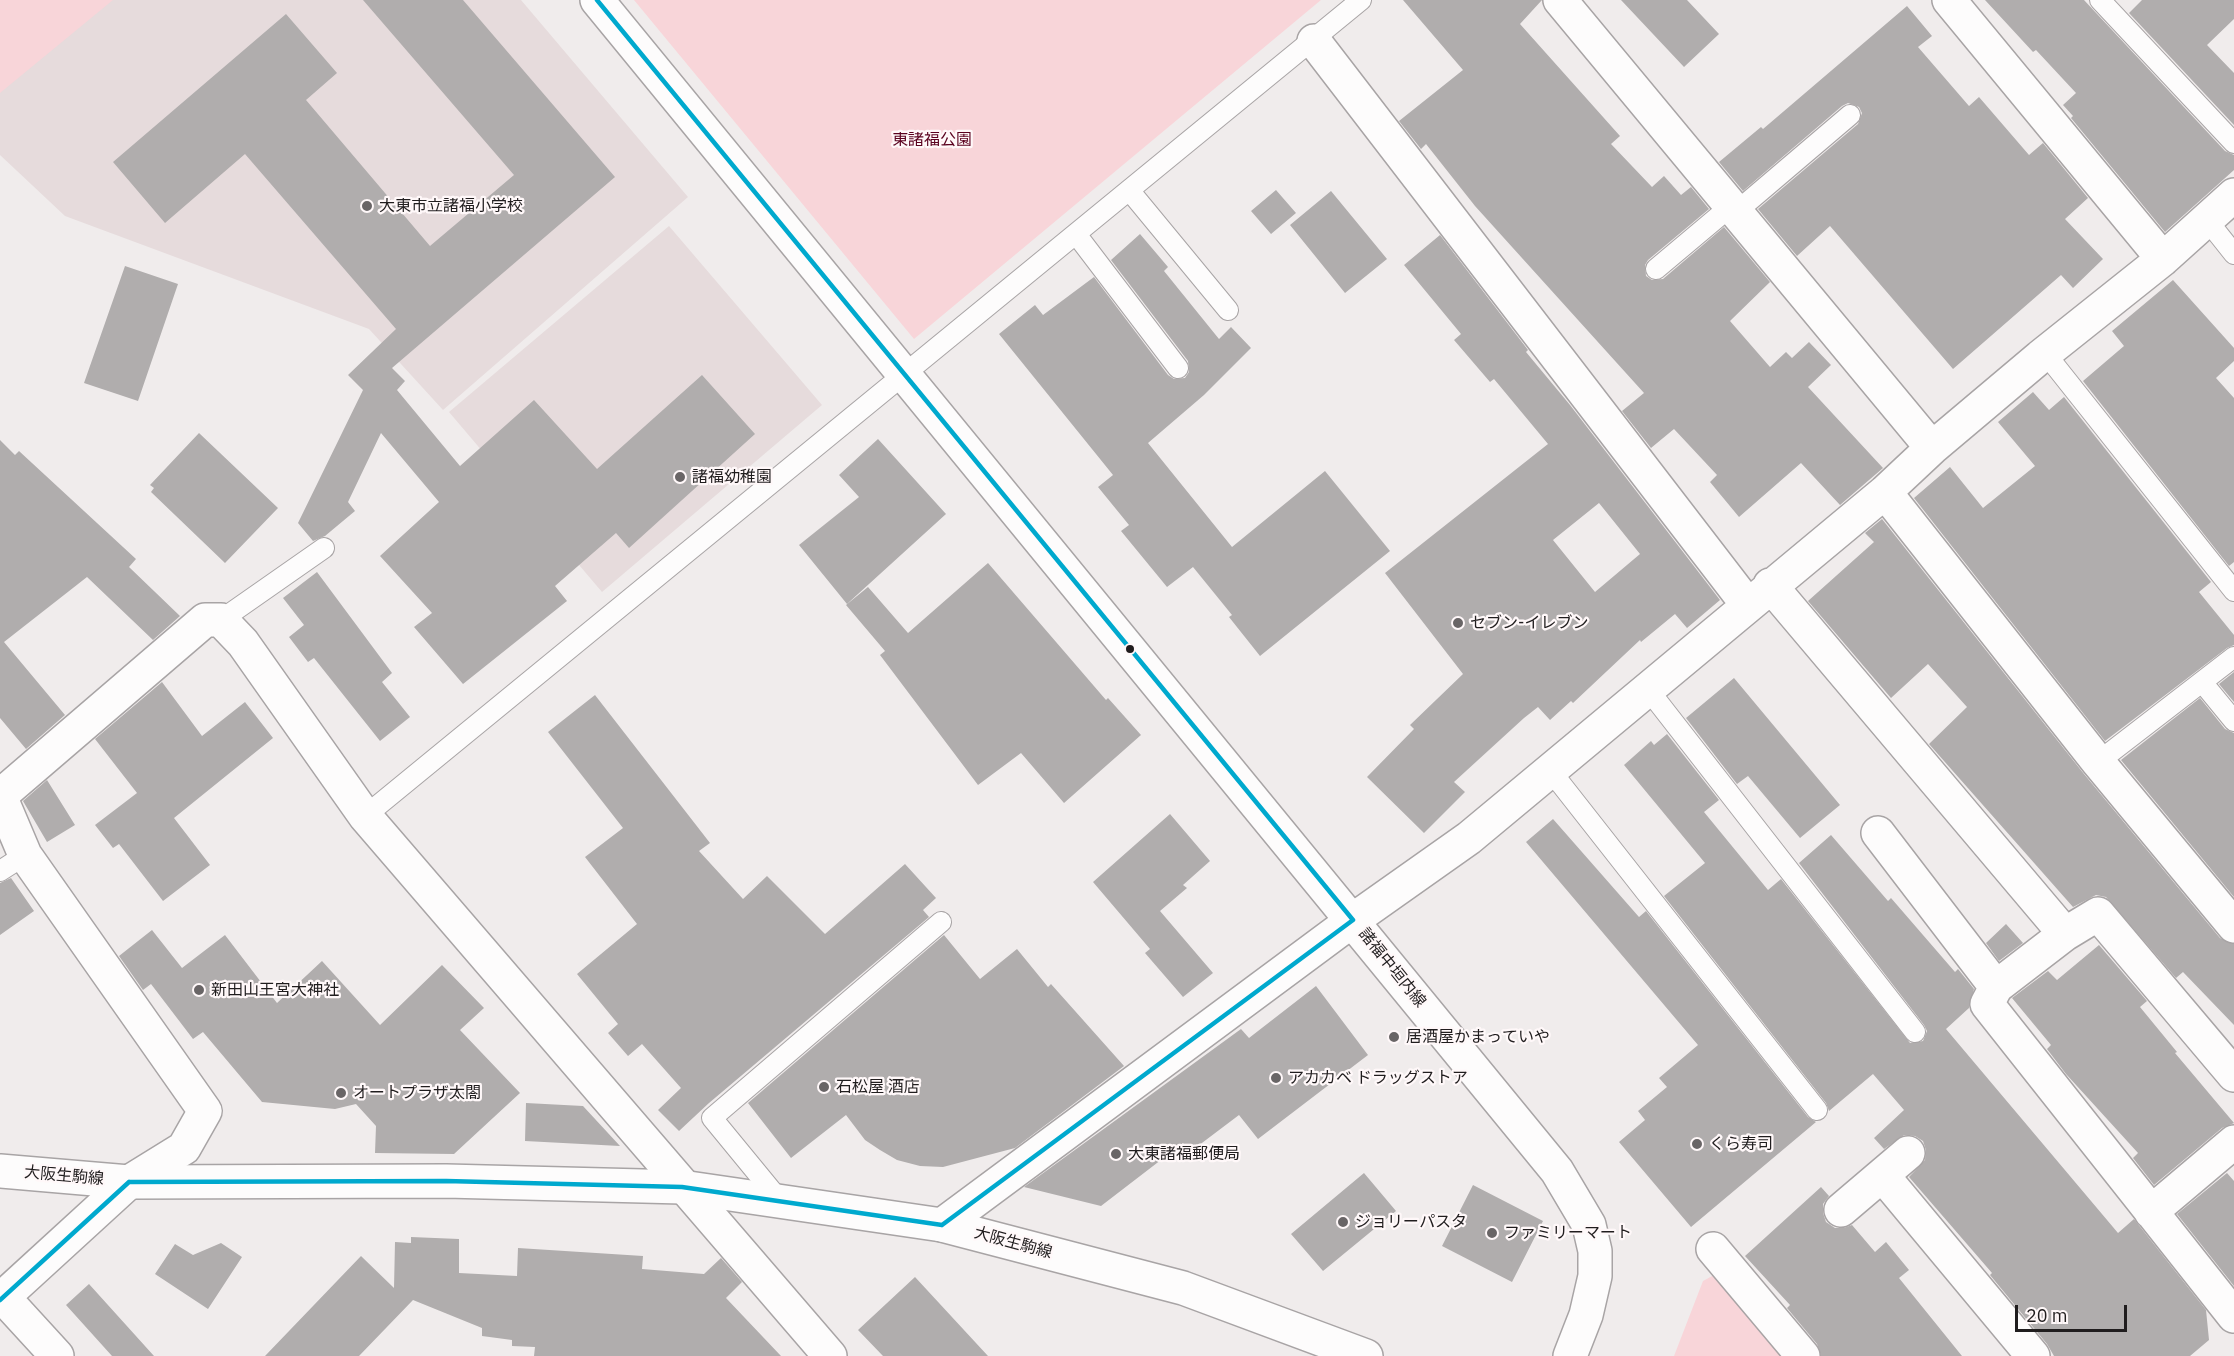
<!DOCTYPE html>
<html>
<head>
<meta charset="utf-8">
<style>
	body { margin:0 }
	#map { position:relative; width:2234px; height:1356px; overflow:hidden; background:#f0ecec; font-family:"IBM Plex Sans",sans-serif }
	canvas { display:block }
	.scale { position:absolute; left:2015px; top:1305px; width:112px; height:27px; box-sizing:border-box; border:3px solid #201d1e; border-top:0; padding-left:8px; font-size:18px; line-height:21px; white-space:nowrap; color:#201d1e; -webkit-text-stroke:4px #fff8f9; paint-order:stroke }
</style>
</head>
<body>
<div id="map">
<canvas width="2234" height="1356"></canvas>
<div class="scale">20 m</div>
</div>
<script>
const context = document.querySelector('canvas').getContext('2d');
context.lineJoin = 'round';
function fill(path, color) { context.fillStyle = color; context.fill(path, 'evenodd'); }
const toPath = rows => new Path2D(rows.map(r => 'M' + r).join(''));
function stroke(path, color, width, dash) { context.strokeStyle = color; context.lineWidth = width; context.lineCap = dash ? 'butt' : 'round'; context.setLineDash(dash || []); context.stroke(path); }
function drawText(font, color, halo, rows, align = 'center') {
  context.font = font + ' "IBM Plex Sans","Noto Sans JP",sans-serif'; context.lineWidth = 4.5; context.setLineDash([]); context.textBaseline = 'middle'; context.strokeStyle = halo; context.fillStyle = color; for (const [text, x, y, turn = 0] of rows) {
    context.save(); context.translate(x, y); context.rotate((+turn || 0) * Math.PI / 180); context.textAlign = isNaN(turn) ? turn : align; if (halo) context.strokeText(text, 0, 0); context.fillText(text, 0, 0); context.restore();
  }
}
const built = toPath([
	[0,0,521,0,688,197,443,410,369,329,65,216,0,155],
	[669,226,822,405,602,592,449,412]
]);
const green = toPath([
	[0,0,113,0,0,93],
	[634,0,1321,0,914,339],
	[1714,1275,1784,1356,1674,1356,1703,1281]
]);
const building = toPath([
	[363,0,463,0,615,177,392,368,405,381,397,390,460,466,534,400,597,469,702,375,755,434,629,548,616,533,555,586,567,601,463,684,414,627,432,613,380,556,439,502,381,433,348,502,355,511,325,536,313,541,298,523,363,390,348,375,396,329,245,154,165,223,113,162,286,14,337,73,306,100,430,246,514,175],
	[1403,0,1542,0,1520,24,1620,136,1611,144,1652,187,1664,176,1681,195,1691,187,1709,209,1648,260,1645,265,1646,276,1652,280,1663,279,1724,227,1770,282,1730,321,1770,367,1786,352,1792,358,1809,342,1831,365,1808,387,1883,468,1840,505,1801,463,1739,517,1710,482,1717,475,1674,429,1651,448,1622,411,1644,393,1475,206,1426,144,1421,149,1399,121,1463,70],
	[1621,0,1687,0,1719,34,1684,67],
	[1985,0,2084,0,2225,151,2234,155,2234,170,2165,232,2071,118,2073,116,2063,105,2076,93,2036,50,2033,52],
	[2142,0,2234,0,2234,19,2207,45,2234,73,2234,125,2129,13],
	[1907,6,1932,36,1918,47,1969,106,1979,97,2029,155,2043,143,2088,198,2065,219,2103,259,2073,288,2061,275,1953,369,1830,226,1797,256,1758,209,1858,124,1862,113,1859,107,1848,103,1842,106,1743,191,1719,162,1761,127,1763,129],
	[1276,190,1296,213,1271,234,1251,211],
	[1331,191,1387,259,1345,293,1290,225],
	[1140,234,1168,267,1164,271,1219,339,1231,327,1251,348,1204,395,1148,443,1232,547,1325,471,1390,551,1260,656,1229,617,1232,615,1193,567,1167,587,1121,531,1129,525,1098,487,1113,475,999,334,1035,305,1043,315,1094,277,1168,375,1174,379,1185,378,1189,372,1188,361,1111,260],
	[1440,235,1528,350,1526,352,1570,405,1720,600,1687,628,1675,614,1641,642,1640,640,1573,703,1571,701,1550,720,1538,707,1524,718,1454,782,1465,792,1424,833,1367,777,1414,729,1410,725,1463,674,1385,573,1548,444,1494,379,1490,382,1454,340,1461,334,1404,265],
	[1599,503,1640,554,1595,592,1553,540],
	[125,266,178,284,138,401,84,383],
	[2173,280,2234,348,2234,361,2216,378,2234,398,2234,562,2229,566,2083,381,2124,346,2112,331],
	[2033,392,2049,410,2064,397,2211,582,2199,592,2234,635,2234,645,2227,648,2105,741,1914,498,1950,467,1983,508,2035,466,1998,422],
	[199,433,278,508,225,563,151,492,154,488,150,485],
	[878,439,946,514,847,604,799,545,859,497,839,475],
	[0,440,15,455,19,451,136,559,129,567,180,616,153,640,87,577,4,642,65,715,26,749,0,718],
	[1882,519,2084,774,2220,938,2234,944,2234,1025,2183,972,2176,978,2106,897,2096,895,2073,907,1929,744,1967,707,1928,664,1891,698,1808,601,1874,542,1865,533],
	[988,563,1106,700,1108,698,1141,735,1064,803,1021,753,978,785,880,655,885,651,846,605,868,587,908,633],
	[317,572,392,673,382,682,410,717,380,741,314,658,308,662,289,637,304,625,283,598],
	[2234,672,2234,702,2219,684],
	[1734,678,1840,805,1800,838,1748,776,1737,784,1686,718],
	[162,682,202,736,245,702,273,738,174,818,210,865,163,901,119,844,113,848,95,825,137,793,95,739],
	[595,695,710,843,699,851,743,899,767,876,825,934,905,864,936,898,923,910,929,917,709,1103,679,1131,658,1110,681,1088,642,1044,628,1056,608,1033,618,1024,577,974,637,924,585,857,623,828,548,732],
	[2200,698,2225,729,2234,733,2234,897,2121,760],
	[1667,734,1719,800,1704,812,1768,890,1781,879,1910,1043,1923,1041,1927,1031,1924,1025,1799,863,1831,835,1888,901,1891,898,1955,972,1958,969,1974,989,1969,1008,1946,1029,2118,1233,2134,1219,2206,1310,2209,1340,2190,1356,2054,1356,2047,1344,1990,1275,1992,1273,1909,1177,1925,1160,1926,1150,1923,1141,1915,1136,1904,1135,1884,1149,1874,1138,1904,1110,1873,1074,1829,1111,1826,1103,1664,896,1705,863,1624,765,1651,741,1654,745],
	[47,780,75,825,47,842,23,801],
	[1170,814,1210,861,1183,885,1187,888,1160,911,1213,973,1183,997,1145,953,1150,949,1093,882],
	[1553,819,1639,917,1646,911,1808,1117,1816,1122,1691,1227,1619,1142,1645,1120,1638,1111,1667,1087,1659,1078,1698,1045,1526,842],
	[11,878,34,911,0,935,0,883],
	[2006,924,2023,943,1999,961,1986,943],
	[152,930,182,968,225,935,277,1003,322,961,380,1025,442,965,484,1008,460,1030,520,1093,454,1154,375,1153,376,1126,356,1104,335,1109,262,1102,203,1032,193,1039,151,984,143,990,119,956],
	[944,935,980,979,1017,949,1048,987,1051,984,1124,1066,1015,1148,943,1167,920,1166,897,1160,880,1150,865,1140,846,1115,791,1158,748,1103],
	[2099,945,2147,1001,2140,1007,2177,1052,2175,1053,2234,1123,2222,1128,2154,1185,2133,1158,2138,1153,2066,1074,2047,1049,2051,1045,2012,998,2048,971,2057,980],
	[1316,986,1368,1055,1258,1139,1239,1115,1190,1152,1183,1143,1101,1206,1024,1187,1241,1029,1249,1038],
	[526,1103,583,1106,620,1146,525,1141],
	[1364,1173,1396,1211,1323,1271,1291,1234],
	[2227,1173,2234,1181,2234,1286,2177,1214],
	[1473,1185,1543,1221,1512,1282,1442,1246],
	[1821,1187,1829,1196,1823,1204,1823,1213,1826,1222,1835,1228,1844,1228,1852,1225,1875,1252,1886,1242,1909,1270,1899,1278,1962,1356,1821,1356,1817,1344,1787,1308,1790,1305,1745,1256],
	[411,1237,459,1239,459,1273,517,1276,518,1248,643,1256,642,1269,704,1274,721,1258,742,1282,726,1298,781,1356,534,1356,535,1347,512,1346,512,1340,482,1336,482,1328,413,1300,359,1356,265,1356,361,1256,394,1288,395,1242,411,1243],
	[221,1243,242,1257,208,1309,155,1274,175,1244,193,1255],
	[915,1277,988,1356,883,1356,858,1330],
	[89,1284,154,1356,112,1356,66,1305]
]);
const service = toPath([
	[2100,0,2234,143],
	[1129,190,1228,310],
	[1736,212,1850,115],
	[2207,220,2234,254],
	[1076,234,1178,368],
	[1656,269,1731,206],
	[2045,353,2234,591],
	[221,620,324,548],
	[2202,682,2234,721],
	[1647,688,1915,1032],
	[2098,762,2234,657],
	[1550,770,1817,1110],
	[365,816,1361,0],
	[0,871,25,855],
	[781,1202,712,1118,941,922]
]);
const minor = toPath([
	[1560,0,1932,448],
	[1949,0,2163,259],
	[1314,41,1747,604],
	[1885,492,2098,762,2234,926],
	[1770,585,2065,934,1996,987,1878,833],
	[0,796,205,620,221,620,243,643,365,816,830,1356],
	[0,796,25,855,205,1111,184,1148,129,1182,0,1300],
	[2065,934,2098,914,2234,1075],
	[1996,987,1987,1004,2234,1316],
	[1883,1176,2033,1356],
	[1841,1210,1908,1153],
	[2151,1212,2234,1142],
	[942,1225,1353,920,1469,838,1885,492,1932,448,2040,357,2163,259,2234,195],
	[1713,1249,1803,1356],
	[3,1297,57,1356]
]);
const tertiary = toPath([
	[597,0,1557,1171,1589,1225,1595,1251,1595,1276,1586,1315,1570,1356]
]);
const primary = toPath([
	[0,1171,129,1182,446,1181,682,1187,942,1225,1183,1288,1366,1356]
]);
const bus1 = toPath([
	[597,0,1353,920],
	[129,1182,446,1181,682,1187,942,1225],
	[942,1225,1353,920],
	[0,1300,129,1182]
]);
const markers = [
	[367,206,6,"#696566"],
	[680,477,6,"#696566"],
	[1458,623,6,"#696566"],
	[1130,649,5,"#201d1e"],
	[199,990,6,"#696566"],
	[1394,1037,6,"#696566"],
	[1276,1078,6,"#696566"],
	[824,1087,6,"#696566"],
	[341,1093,6,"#696566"],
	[1697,1144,6,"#696566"],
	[1116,1154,6,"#696566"],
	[1343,1222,6,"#696566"],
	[1492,1233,6,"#696566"]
];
const parkNames = [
	["東諸福公園",932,140]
];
const poiNames = [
	["大東市立諸福小学校",379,206],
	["諸福幼稚園",692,477],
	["セブン-イレブン",1470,623],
	["新田山王宮大神社",211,990],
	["居酒屋かまっていや",1406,1037],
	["アカカベ ドラッグストア",1288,1078],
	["石松屋 酒店",836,1087],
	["オートプラザ太閤",353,1093],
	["くら寿司",1709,1144],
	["大東諸福郵便局",1128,1154],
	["ジョリーパスタ",1355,1222],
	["ファミリーマート",1504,1233]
];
const streetNames = [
	["諸福中垣内線",1392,968,51],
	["大阪生駒線",64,1176,5],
	["大阪生駒線",1013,1243,15]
];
fill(built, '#e6dbdc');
fill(green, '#f8d5d9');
fill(building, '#b0adad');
stroke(service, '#a8a4a5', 22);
stroke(minor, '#a8a4a5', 36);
stroke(tertiary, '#a8a4a5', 36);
stroke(primary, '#a8a4a5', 36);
stroke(service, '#fdfcfc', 20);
stroke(minor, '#fdfcfc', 33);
stroke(tertiary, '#fdfcfc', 33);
stroke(primary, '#fdfcfc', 33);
stroke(bus1, '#00a9ce', 4.5);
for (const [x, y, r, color] of markers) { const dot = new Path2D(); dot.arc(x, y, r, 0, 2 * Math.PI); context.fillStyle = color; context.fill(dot); stroke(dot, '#fff8f9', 2); }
drawText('16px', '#5b021f', '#fff8f9', parkNames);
drawText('16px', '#201d1e', '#fff8f9', poiNames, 'left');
drawText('16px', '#201d1e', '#fff8f9', streetNames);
</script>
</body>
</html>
